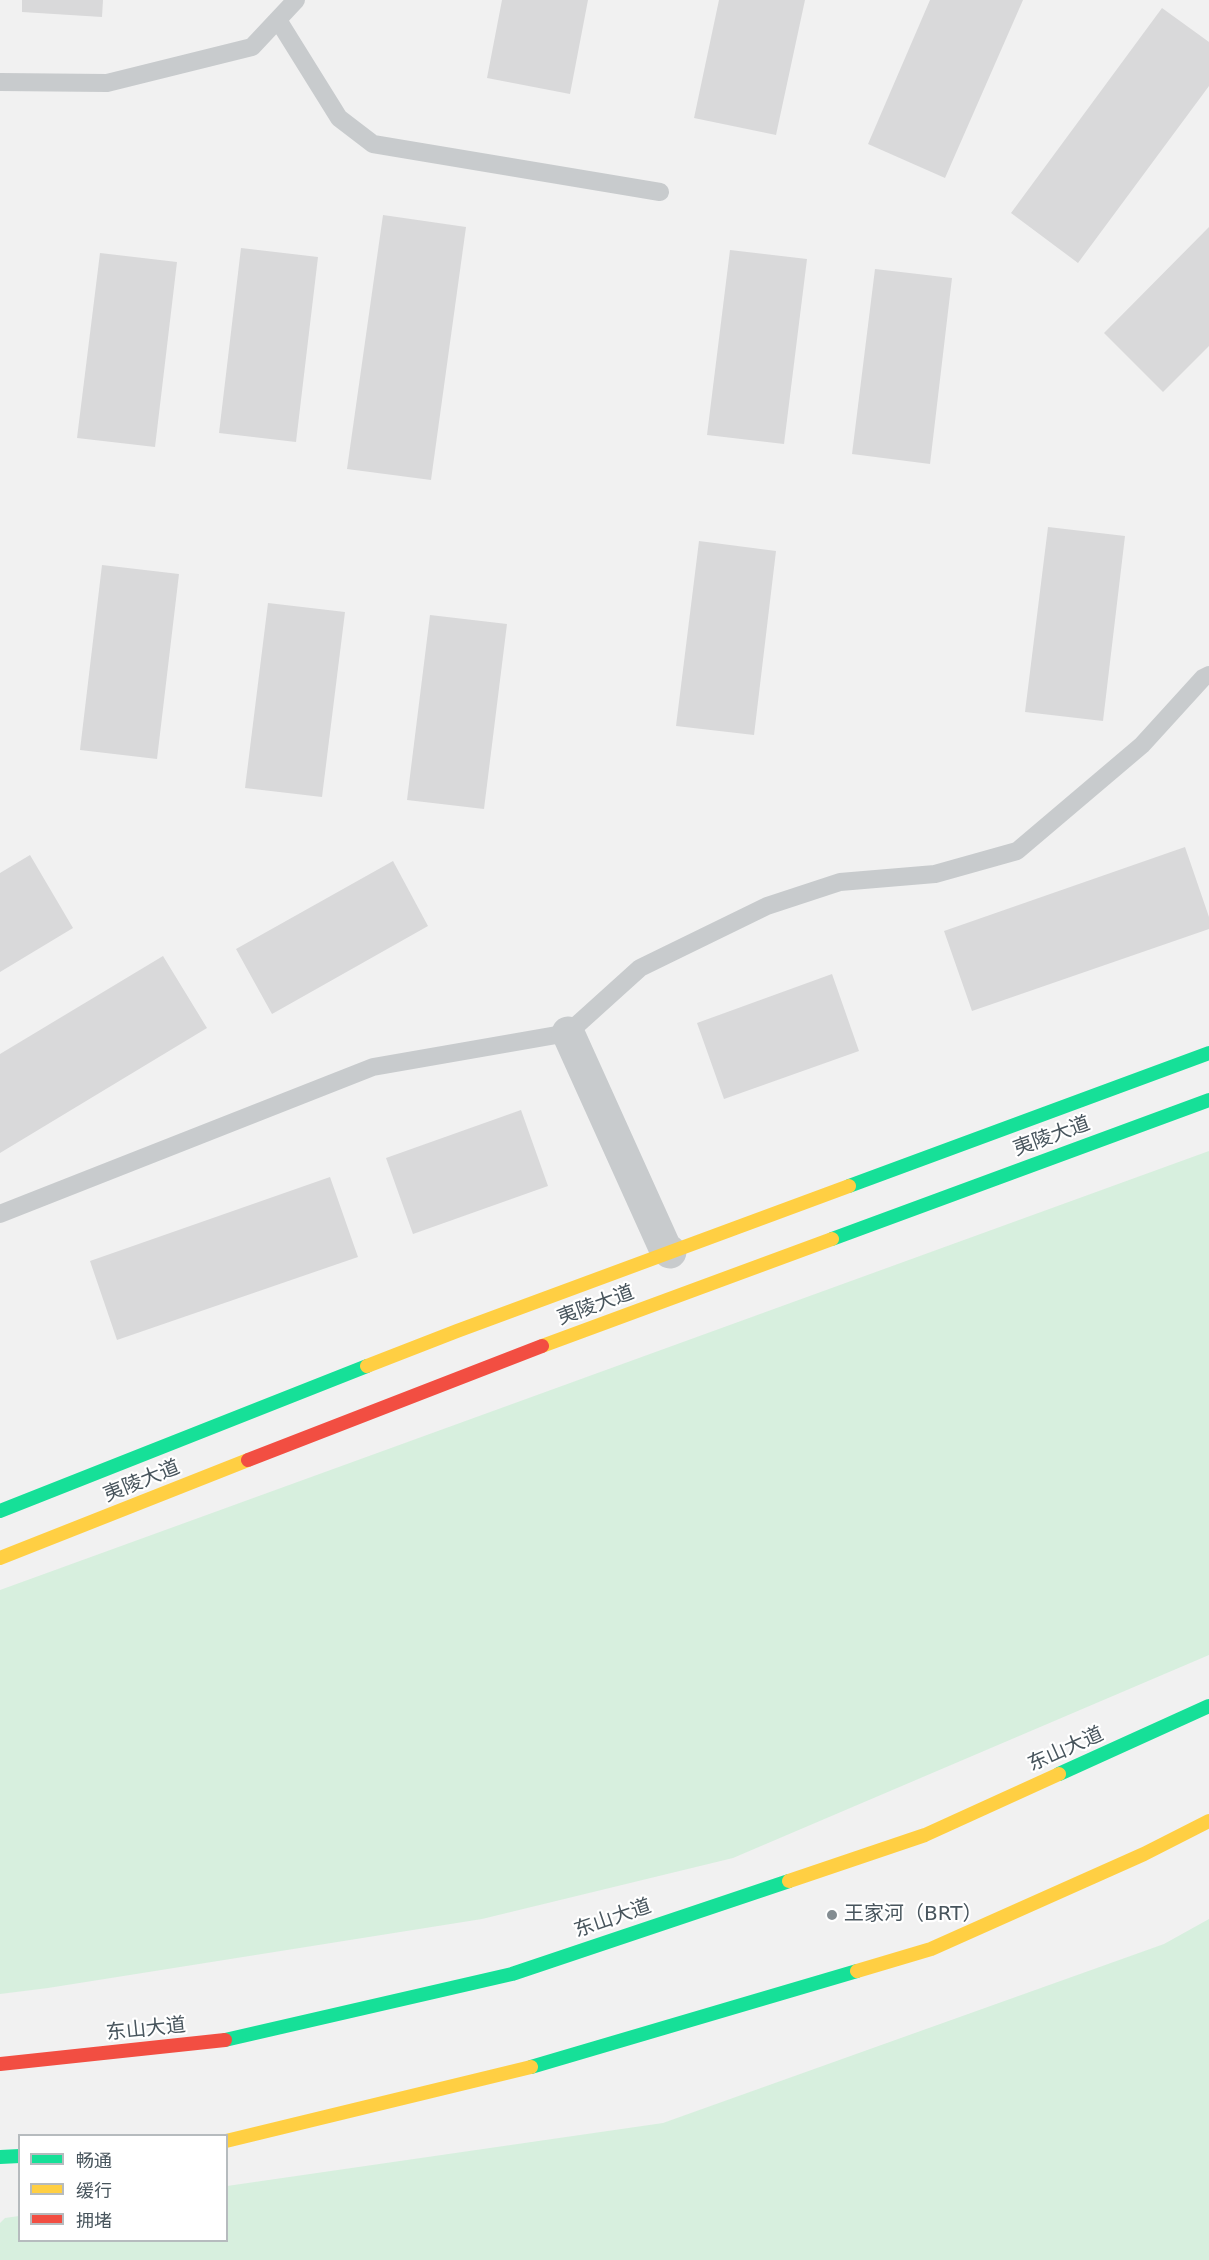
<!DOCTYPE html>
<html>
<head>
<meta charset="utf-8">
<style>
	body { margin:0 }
	#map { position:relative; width:1209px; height:2260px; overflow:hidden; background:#f1f1f1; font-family:"DejaVu Sans","Noto Sans SC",sans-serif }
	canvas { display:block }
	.legend { position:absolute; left:18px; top:2134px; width:210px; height:108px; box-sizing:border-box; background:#fff; border:2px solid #b6bbbe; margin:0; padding:8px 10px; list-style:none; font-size:18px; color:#48555d }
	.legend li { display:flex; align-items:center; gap:12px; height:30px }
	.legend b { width:30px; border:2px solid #b6bbbe }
</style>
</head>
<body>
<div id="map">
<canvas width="1209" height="2260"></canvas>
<ul class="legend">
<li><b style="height:8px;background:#16e098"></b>畅通</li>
<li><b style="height:8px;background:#ffcf43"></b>缓行</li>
<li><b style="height:8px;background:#f24e42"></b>拥堵</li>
</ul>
</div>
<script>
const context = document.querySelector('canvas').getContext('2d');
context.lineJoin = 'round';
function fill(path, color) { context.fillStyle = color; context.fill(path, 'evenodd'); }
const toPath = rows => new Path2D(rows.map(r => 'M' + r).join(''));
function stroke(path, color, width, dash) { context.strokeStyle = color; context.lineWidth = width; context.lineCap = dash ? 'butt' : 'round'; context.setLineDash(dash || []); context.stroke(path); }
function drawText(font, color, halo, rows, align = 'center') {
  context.font = font + ' "DejaVu Sans","Noto Sans SC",sans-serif'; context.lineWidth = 4.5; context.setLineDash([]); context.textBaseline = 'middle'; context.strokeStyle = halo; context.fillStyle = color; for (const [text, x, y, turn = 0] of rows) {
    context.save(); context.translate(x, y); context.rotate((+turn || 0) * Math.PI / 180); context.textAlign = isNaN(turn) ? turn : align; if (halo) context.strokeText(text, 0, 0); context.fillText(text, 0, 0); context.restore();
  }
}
const green = toPath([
	[1209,1151,1209,1655,733,1858,482,1919,48,1988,0,1994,0,1590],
	[1209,1919,1209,2260,0,2260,0,2223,5,2218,19,2216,20,2240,226,2240,227,2186,663,2123,1164,1944]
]);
const building = toPath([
	[22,0,103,0,102,17,22,12],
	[502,0,588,0,570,94,487,78],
	[719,0,805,0,776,135,694,118],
	[930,0,1023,0,945,178,868,144],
	[1162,8,1209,42,1209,86,1078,263,1011,213],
	[383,215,466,227,431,480,347,469],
	[1209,227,1209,346,1163,392,1104,333],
	[241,248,318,257,296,442,219,433],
	[730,250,807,259,784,444,707,435],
	[100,253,177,262,155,447,77,438],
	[875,269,952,278,930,464,852,454],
	[1048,527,1125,536,1103,721,1025,712],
	[699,541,776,551,754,735,676,726],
	[102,565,179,574,157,759,80,750],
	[268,603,345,612,322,797,245,788],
	[430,615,507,624,484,809,407,800],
	[1185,847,1209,917,1209,929,972,1011,944,931],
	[30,855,73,928,0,972,0,873],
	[393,861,428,926,272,1014,236,949],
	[163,956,207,1028,0,1153,0,1054],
	[832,974,859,1051,724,1099,697,1023],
	[521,1110,548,1186,413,1234,386,1158],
	[330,1177,358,1257,117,1340,90,1261]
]);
const lane = toPath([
	[278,20,339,118,373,144,660,192],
	[0,82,107,83,252,47,296,0],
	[0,1214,373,1067,568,1033,640,968,767,906,840,882,935,874,1017,851,1142,745,1203,678,1209,675]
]);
const street = toPath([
	[568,1033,665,1248,670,1252]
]);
const fast = toPath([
	[849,1186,1209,1053],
	[832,1239,1209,1100],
	[0,1511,367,1366],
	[1059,1774,1209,1706],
	[225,2040,512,1974,789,1881],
	[531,2067,857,1971],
	[0,2157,20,2156]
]);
const slow = toPath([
	[542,1346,832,1239],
	[367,1366,457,1331,849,1186],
	[0,1558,248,1460],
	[789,1881,925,1835,1059,1774],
	[857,1971,931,1949,1144,1854,1209,1821],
	[226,2141,531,2067]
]);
const jam = toPath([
	[248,1460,542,1346],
	[0,2064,225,2040]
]);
const markers = [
	[832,1915,6,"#838c91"]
];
const streetNames = [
	["夷陵大道",1052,1137,-20],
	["夷陵大道",596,1306,-20],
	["夷陵大道",142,1482,-22],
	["东山大道",1066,1750,-24],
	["东山大道",613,1919,-19],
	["东山大道",146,2030,-6]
];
const poiNames = [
	["王家河（BRT）",844,1915]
];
fill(green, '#d7efde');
fill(building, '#d9d9da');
stroke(lane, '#c8cbcd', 18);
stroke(street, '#c8cbcd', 33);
stroke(fast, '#16e098', 14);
stroke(slow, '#ffcf43', 14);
stroke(jam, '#f24e42', 14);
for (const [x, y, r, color] of markers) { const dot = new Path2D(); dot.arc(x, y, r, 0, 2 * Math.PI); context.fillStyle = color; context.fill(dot); stroke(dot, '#fff', 2); }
drawText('20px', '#48555d', '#fff', streetNames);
drawText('20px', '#48555d', '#fff', poiNames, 'left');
</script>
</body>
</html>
